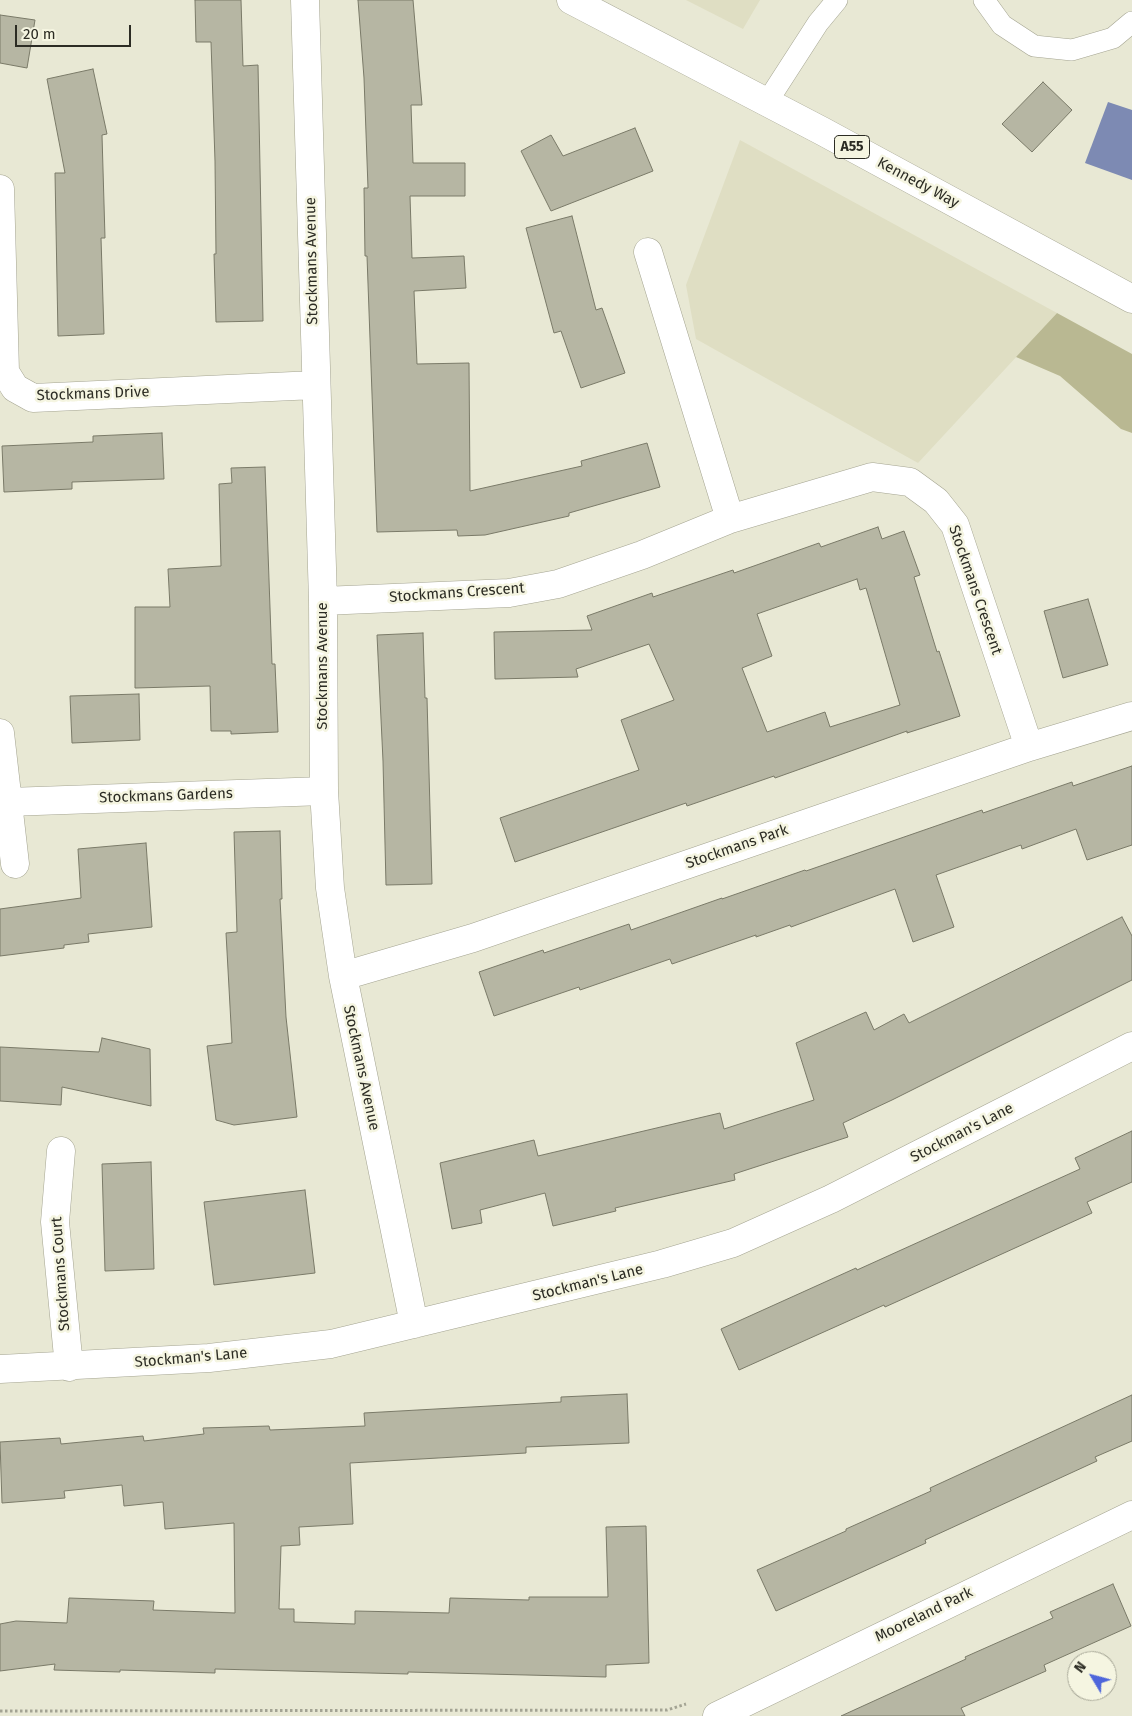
<!DOCTYPE html>
<html>
<head>
<meta charset="utf-8">
<style>
	body { margin:0 }
	#map { position:relative; width:1132px; height:1716px; overflow:hidden; background:#e8e8d4; font-family:"Fira Sans",sans-serif }
	canvas { display:block }
	.north { position:absolute; left:1067px; top:1651px; width:50px; height:50px; box-sizing:border-box; background:#f5f5e1; border:1px solid #a5a595; border-radius:50%; rotate:307deg; font-size:14px; font-weight:700; line-height:20px; text-align:center; color:#2c2c24 }
	.north::after { content:''; display:block; margin:auto; width:18px; height:22px; background:#4e66db; clip-path:polygon(50% 0,100% 100%,50% 72%,0 100%) }
	.scale { position:absolute; left:15px; top:25px; width:116px; height:22px; box-sizing:border-box; border:2px solid #2c2c24; border-top:0; padding-left:6px; font-size:15px; line-height:18px; white-space:nowrap; color:#2c2c24; -webkit-text-stroke:4px #f5f5e1; paint-order:stroke }
</style>
</head>
<body>
<div id="map">
<canvas width="1132" height="1716"></canvas>
<div class="north">N</div>
<div class="scale">20 m</div>
</div>
<script>
const context = document.querySelector('canvas').getContext('2d');
context.lineJoin = 'round';
function fill(path, color) { context.fillStyle = color; context.fill(path, 'evenodd'); }
const toPath = rows => new Path2D(rows.map(r => 'M' + r).join(''));
function stroke(path, color, width, dash) { context.strokeStyle = color; context.lineWidth = width; context.lineCap = dash ? 'butt' : 'round'; context.setLineDash(dash || []); context.stroke(path); }
function drawText(font, color, halo, rows, align = 'center') {
  context.font = font + ' "Fira Sans",sans-serif'; context.lineWidth = 5; context.setLineDash([]); context.textBaseline = 'middle'; context.strokeStyle = halo; context.fillStyle = color; for (const [text, x, y, turn = 0] of rows) {
    context.save(); context.translate(x, y); context.rotate((+turn || 0) * Math.PI / 180); context.textAlign = isNaN(turn) ? turn : align; if (halo) context.strokeText(text, 0, 0); context.fillText(text, 0, 0); context.restore();
  }
}
const built = toPath([
	[686,0,760,0,743,29],
	[740,140,1057,313,918,463,696,339,686,285]
]);
const green = toPath([
	[1057,313,1132,354,1132,433,1121,429,1060,376,1016,357]
]);
const water = toPath([
	[1108,102,1132,110,1132,180,1085,163]
]);
const building = toPath([
	[195,0,241,0,243,66,258,65,263,321,216,322,214,254,216,254,215,161,211,42,196,42,195,0],
	[358,0,413,0,422,105,411,105,413,163,465,163,465,196,410,196,412,258,464,256,466,288,414,291,417,364,469,363,470,491,582,466,581,461,647,443,660,487,569,513,569,516,485,535,458,536,457,530,377,532,367,256,365,256,364,188,368,188,364,78,358,0],
	[0,15,35,20,27,68,0,63,0,15],
	[93,69,107,134,102,135,105,238,101,238,104,334,58,336,55,173,65,173,47,79,93,69],
	[1043,82,1072,110,1032,152,1002,124,1043,82],
	[635,128,653,171,551,211,521,151,551,135,563,156,635,128],
	[572,216,596,310,602,308,625,373,581,388,561,331,554,333,526,228,572,216],
	[162,433,164,479,72,482,72,489,4,492,2,446,93,442,93,436,162,433],
	[265,467,272,664,275,664,278,732,231,734,231,731,211,731,210,686,135,688,135,607,170,607,168,569,221,566,219,484,232,483,231,468,265,467],
	[878,527,882,539,904,531,920,575,914,577,937,652,939,651,960,716,907,733,907,731,775,778,774,776,687,806,686,803,515,862,500,818,639,770,621,720,674,700,649,644,576,669,578,677,495,679,494,632,592,630,587,616,652,593,653,597,733,570,734,573,819,543,821,547,878,527],
	[857,579,860,590,866,588,900,705,830,727,825,712,767,732,742,668,772,656,757,614,857,579],
	[1088,599,1108,665,1063,678,1044,611,1088,599],
	[423,633,425,698,427,698,432,884,386,885,383,761,377,635,423,633],
	[139,694,140,740,72,743,70,696,139,694],
	[1132,766,1132,845,1087,860,1076,829,1022,849,1021,845,936,875,954,927,913,942,895,889,791,927,790,925,756,937,756,935,672,964,670,959,580,990,579,987,494,1016,479,972,543,950,544,953,629,924,631,930,722,898,722,899,805,870,806,871,982,810,983,813,1072,782,1073,786,1132,766],
	[280,831,282,899,280,899,286,1017,297,1117,234,1125,216,1120,207,1046,232,1043,226,933,237,932,234,832,280,831],
	[146,843,152,927,88,934,89,942,64,945,64,948,0,956,0,909,81,898,78,849,146,843],
	[1122,917,1132,936,1132,980,892,1100,843,1123,848,1137,734,1174,735,1180,615,1208,616,1211,553,1226,545,1193,480,1210,482,1223,452,1229,440,1163,534,1140,538,1156,720,1113,724,1129,814,1100,796,1043,866,1012,874,1030,904,1014,909,1023,1122,917],
	[102,1038,150,1049,151,1106,62,1087,61,1105,0,1101,0,1047,99,1052,102,1038],
	[1132,1131,1132,1182,1087,1202,1092,1213,916,1293,885,1307,884,1305,739,1370,721,1329,856,1268,857,1270,1080,1169,1075,1158,1132,1131],
	[151,1162,154,1269,105,1271,102,1164,151,1162],
	[305,1190,315,1273,214,1285,204,1202,305,1190],
	[627,1394,629,1443,526,1447,526,1453,350,1463,353,1524,299,1527,300,1545,281,1546,279,1609,294,1609,294,1622,355,1624,355,1611,449,1613,450,1598,529,1600,529,1597,608,1597,606,1527,646,1526,649,1663,606,1665,606,1677,408,1672,408,1674,215,1669,215,1673,120,1670,120,1672,54,1670,55,1664,0,1671,0,1624,16,1621,67,1623,69,1598,154,1601,153,1610,235,1613,234,1523,165,1529,163,1502,124,1506,122,1485,64,1491,65,1498,2,1503,0,1442,60,1438,61,1444,143,1436,144,1441,204,1434,203,1428,269,1426,270,1430,365,1426,364,1413,561,1402,561,1397,627,1394],
	[1132,1395,1132,1441,1095,1457,1097,1461,925,1540,926,1543,776,1611,757,1570,846,1531,846,1529,931,1491,930,1488,1132,1395],
	[1113,1584,1131,1626,1044,1665,1046,1671,961,1708,965,1716,841,1716,966,1659,965,1657,1053,1618,1050,1612,1113,1584]
]);
const path = toPath([
	[0,1711,667,1710,686,1704]
]);
const service = toPath([
	[984,0,1002,25,1034,46,1072,50,1113,38,1132,22],
	[767,102,818,23,837,0]
]);
const minor = toPath([
	[305,0,323,601,324,791,330,888,343,976,414,1324],
	[0,189,5,372,15,388,33,398,315,385],
	[648,252,730,519],
	[323,601,509,593,558,584,642,555,730,519,872,477,910,482,936,501,955,525,1029,747],
	[0,733,15,864],
	[8,802,324,791],
	[343,976,473,938,1029,747,1132,716],
	[61,1151,55,1222,69,1367],
	[0,1369,209,1358,331,1344,662,1264,733,1243,831,1199,1132,1046],
	[717,1716,1132,1515]
]);
const trunk = toPath([
	[571,0,822,131,1132,299]
]);
const shields = [
	[852,147,35]
];
const shieldNames = [
	["A55",852,147]
];
const streetNames = [
	["Kennedy Way",918,183,28],
	["Stockmans Avenue",312,261,-91],
	["Stockmans Drive",93,394,-2],
	["Stockmans Crescent",975,590,71],
	["Stockmans Crescent",457,593,-4],
	["Stockmans Avenue",323,666,-90],
	["Stockmans Gardens",166,796,-2],
	["Stockmans Park",737,847,-19],
	["Stockmans Avenue",361,1068,78],
	["Stockman's Lane",962,1133,-27],
	["Stockmans Court",61,1274,-94],
	["Stockman's Lane",588,1283,-14],
	["Stockman's Lane",191,1358,-5],
	["Mooreland Park",924,1615,-26]
];
fill(built, '#dfdec3');
fill(green, '#b9b892');
fill(water, '#7d8ab3');
fill(building, '#b6b6a3');
stroke(building, '#7a7a68', 1);
stroke(service, '#a4a491', 22);
stroke(minor, '#a4a491', 29);
stroke(trunk, '#a4a491', 29);
stroke(path, '#a3a393', 3, [2.5, 2.5]);
stroke(service, '#fff', 21);
stroke(minor, '#fff', 28);
stroke(trunk, '#fff', 28);
for (const [x, y, w] of shields) { const box = new Path2D(); box.roundRect(x - w / 2, y - 11.5, w, 23, 4); context.fillStyle = '#f5f5e1'; context.fill(box); stroke(box, '#2c2c24', 1); }
drawText('bold 14px', '#2c2c24', null, shieldNames);
drawText('15px', '#2c2c24', '#f5f5e1', streetNames);
</script>
</body>
</html>
